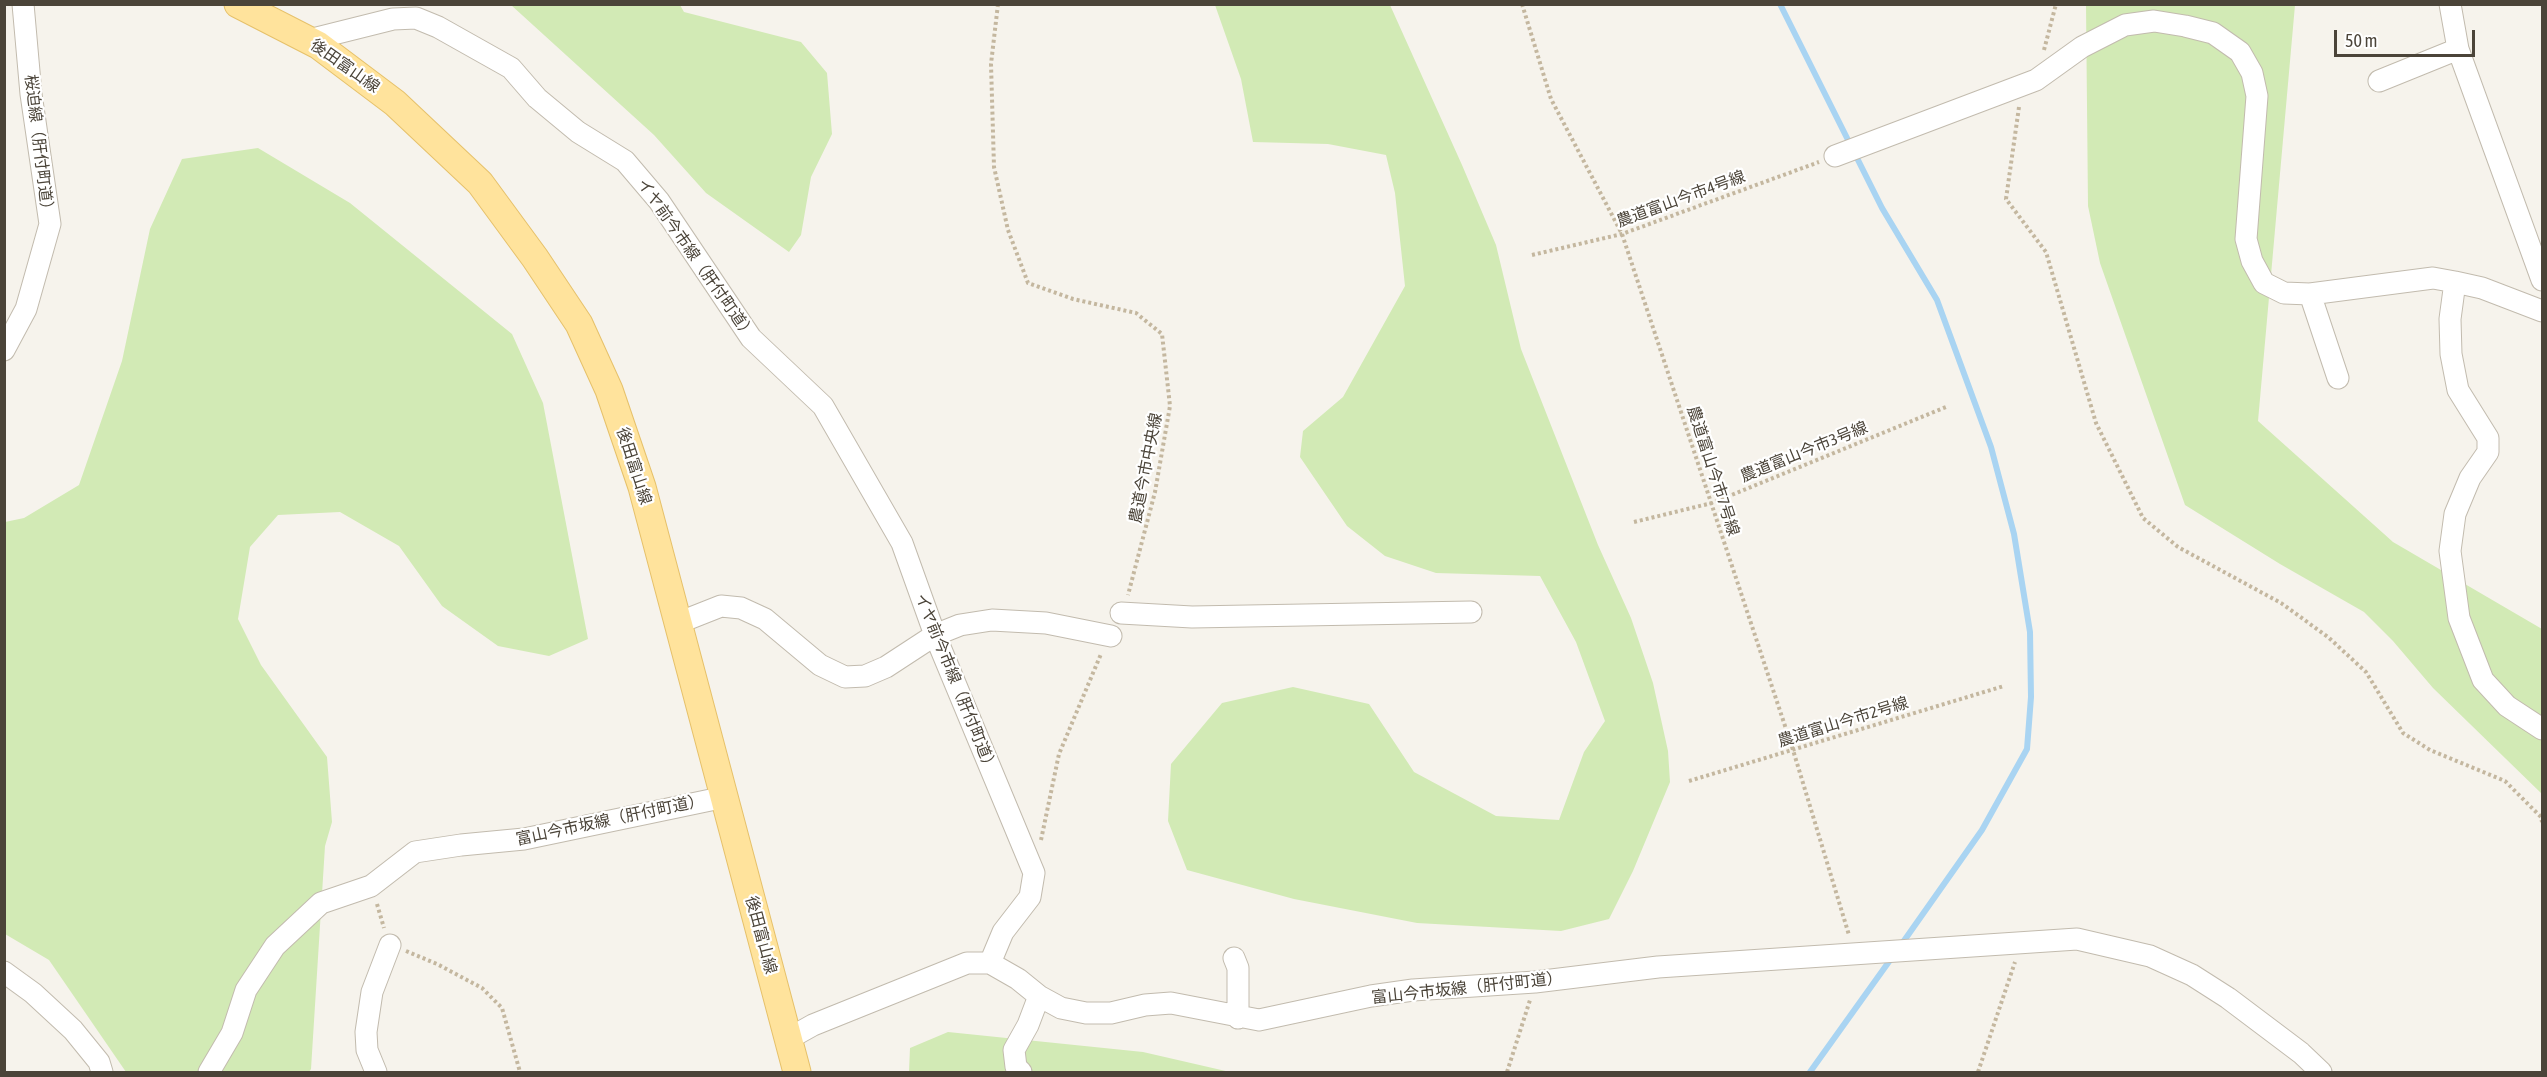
<!DOCTYPE html>
<html>
<head>
<meta charset="utf-8">
<style>
	body { margin:0 }
	#map { position:relative; width:2547px; height:1077px; overflow:hidden; background:#f6f3ec; font-family:"Asap Condensed",sans-serif }
	canvas { display:block }
	.frame { position:absolute; inset:0; border:6px solid #4b4439; pointer-events:none }
	.scale { position:absolute; left:2334px; top:30px; width:141px; height:27px; box-sizing:border-box; border:3px solid #4b4439; border-top:0; padding-left:8px; font-size:18px; line-height:21px; white-space:nowrap; color:#4b4439; -webkit-text-stroke:4px #fff; paint-order:stroke }
</style>
</head>
<body>
<div id="map">
<canvas width="2547" height="1077"></canvas>
<div class="frame"></div>
<div class="scale">50 m</div>
</div>
<script>
const context = document.querySelector('canvas').getContext('2d');
context.lineJoin = 'round';
function fill(path, color) { context.fillStyle = color; context.fill(path, 'evenodd'); }
const toPath = rows => new Path2D(rows.map(r => 'M' + r).join(''));
function stroke(path, color, width, dash) { context.strokeStyle = color; context.lineWidth = width; context.lineCap = dash ? 'butt' : 'round'; context.setLineDash(dash || []); context.stroke(path); }
function drawText(font, color, halo, rows, align = 'center') {
  context.font = font + ' "Asap Condensed","Noto Sans JP",sans-serif'; context.lineWidth = 4.5; context.setLineDash([]); context.textBaseline = 'middle'; context.strokeStyle = halo; context.fillStyle = color; for (const [text, x, y, turn = 0] of rows) {
    context.save(); context.translate(x, y); context.rotate((+turn || 0) * Math.PI / 180); context.textAlign = isNaN(turn) ? turn : align; if (halo) context.strokeText(text, 0, 0); context.fillText(text, 0, 0); context.restore();
  }
}
const green = toPath([
	[511,5,680,5,684,12,801,42,827,73,832,134,811,177,801,235,789,252,706,193,654,135],
	[1215,5,1390,5,1462,165,1496,245,1521,349,1598,545,1631,618,1653,683,1668,751,1670,782,1633,871,1609,919,1561,931,1417,923,1294,899,1187,870,1168,821,1171,764,1222,703,1293,687,1369,704,1414,772,1496,816,1559,820,1584,752,1605,721,1576,642,1540,576,1436,573,1385,556,1347,526,1300,457,1303,431,1343,397,1405,286,1395,193,1386,155,1328,144,1253,142,1241,79],
	[2086,5,2295,5,2258,421,2393,542,2542,629,2542,794,2433,688,2393,641,2364,612,2280,564,2185,505,2100,263,2088,206],
	[258,148,350,203,512,334,543,403,588,639,549,656,498,646,442,606,399,546,340,512,278,515,250,547,238,619,261,665,327,757,332,822,325,846,311,1069,309,1072,126,1072,49,960,5,934,5,522,24,518,79,485,122,361,150,229,182,159],
	[948,1032,1143,1052,1230,1072,909,1072,910,1048]
]);
const stream = toPath([
	[1780,4,1882,208,1937,300,1991,447,2014,534,2030,632,2031,697,2027,749,1982,830,1901,945],
	[1810,1072,1893,956]
]);
const path = toPath([
	[998,4,991,64,994,167,1008,230,1028,283,1073,299,1136,313,1162,334,1170,406,1155,492,1128,595],
	[1522,4,1551,99,1622,234,1793,750,1849,935],
	[2044,50,2056,4],
	[2019,107,2006,199,2046,252,2096,423,2143,518,2178,547,2281,603,2328,637,2366,672,2403,733,2430,750,2505,781,2541,817,2542,822],
	[1532,255,1622,234,1819,162],
	[1634,522,1712,503,1946,407],
	[1689,781,2004,686],
	[1041,840,1059,754,1101,654],
	[377,904,384,928],
	[406,951,437,964,482,988,502,1008,520,1072],
	[1507,1072,1530,1000],
	[1978,1072,2015,962]
]);
const minor = toPath([
	[2450,4,2458,49,2542,280],
	[309,40,393,19,416,18,438,27,511,68,537,98,578,132,625,161,659,201,751,338,823,406,902,543,935,635,1034,873,1030,897,1003,932,990,963],
	[2379,81,2458,49],
	[1835,156,2036,80,2082,47,2125,25,2154,21,2185,26,2213,33,2240,52,2252,73,2257,96,2246,239,2252,261,2264,283,2284,293,2310,294,2433,278,2455,282,2450,319,2451,354,2458,390,2488,438,2488,452,2470,478,2455,514,2450,551,2459,618,2483,680,2507,706,2542,729],
	[2455,282,2482,288,2542,311],
	[2310,294,2338,378],
	[4,350,26,309,50,224,31,94,23,4],
	[1121,613,1192,617,1471,612],
	[678,623,721,606,741,608,765,619,820,665,845,677,865,676,886,667,935,635,960,625,992,620,1046,623,1111,636],
	[1234,958,1238,968,1238,1018],
	[4,972,33,993,73,1030,99,1062,102,1072],
	[788,1039,813,1025,967,963,990,963,1018,979,1039,996,1061,1008,1086,1013,1111,1013,1145,1005,1171,1003,1259,1020,1371,996,1413,990,1535,982,1658,967,2077,939,2150,956,2192,975,2228,998,2301,1053,2321,1072],
	[209,1072,232,1033,246,990,275,946,321,903,371,886,415,852,461,845,524,839,725,797],
	[376,1072,367,1050,366,1032,372,992,390,945],
	[1021,1072,1016,1067,1014,1050,1028,1025,1039,996]
]);
const major = toPath([
	[238,4,318,45,395,103,480,183,535,258,579,324,609,390,642,487,797,1072]
]);
const streetNames = [
	["後田富山線",345,66,35],
	["桜迫線（肝付町道）",39,146,83],
	["農道富山今市4号線",1681,199,-20],
	["イヤ前今市線（肝付町道）",696,259,55],
	["農道富山今市3号線",1804,452,-22],
	["後田富山線",634,466,72],
	["農道今市中央線",1146,468,-79],
	["農道富山今市7号線",1713,471,72],
	["イヤ前今市線（肝付町道）",956,683,68],
	["農道富山今市2号線",1843,722,-17],
	["富山今市坂線（肝付町道）",610,820,-12],
	["後田富山線",761,935,75],
	["富山今市坂線（肝付町道）",1467,988,-6]
];
fill(green, '#d2eab5');
stroke(stream, '#a9d4f2', 6);
stroke(minor, '#c2bbae', 23);
stroke(major, '#e6c16a', 29);
stroke(path, '#c4b79f', 4, [3, 3]);
stroke(minor, '#fff', 21);
stroke(major, '#ffe39c', 27);
drawText('16px', '#4b4439', '#fff', streetNames);
</script>
</body>
</html>
